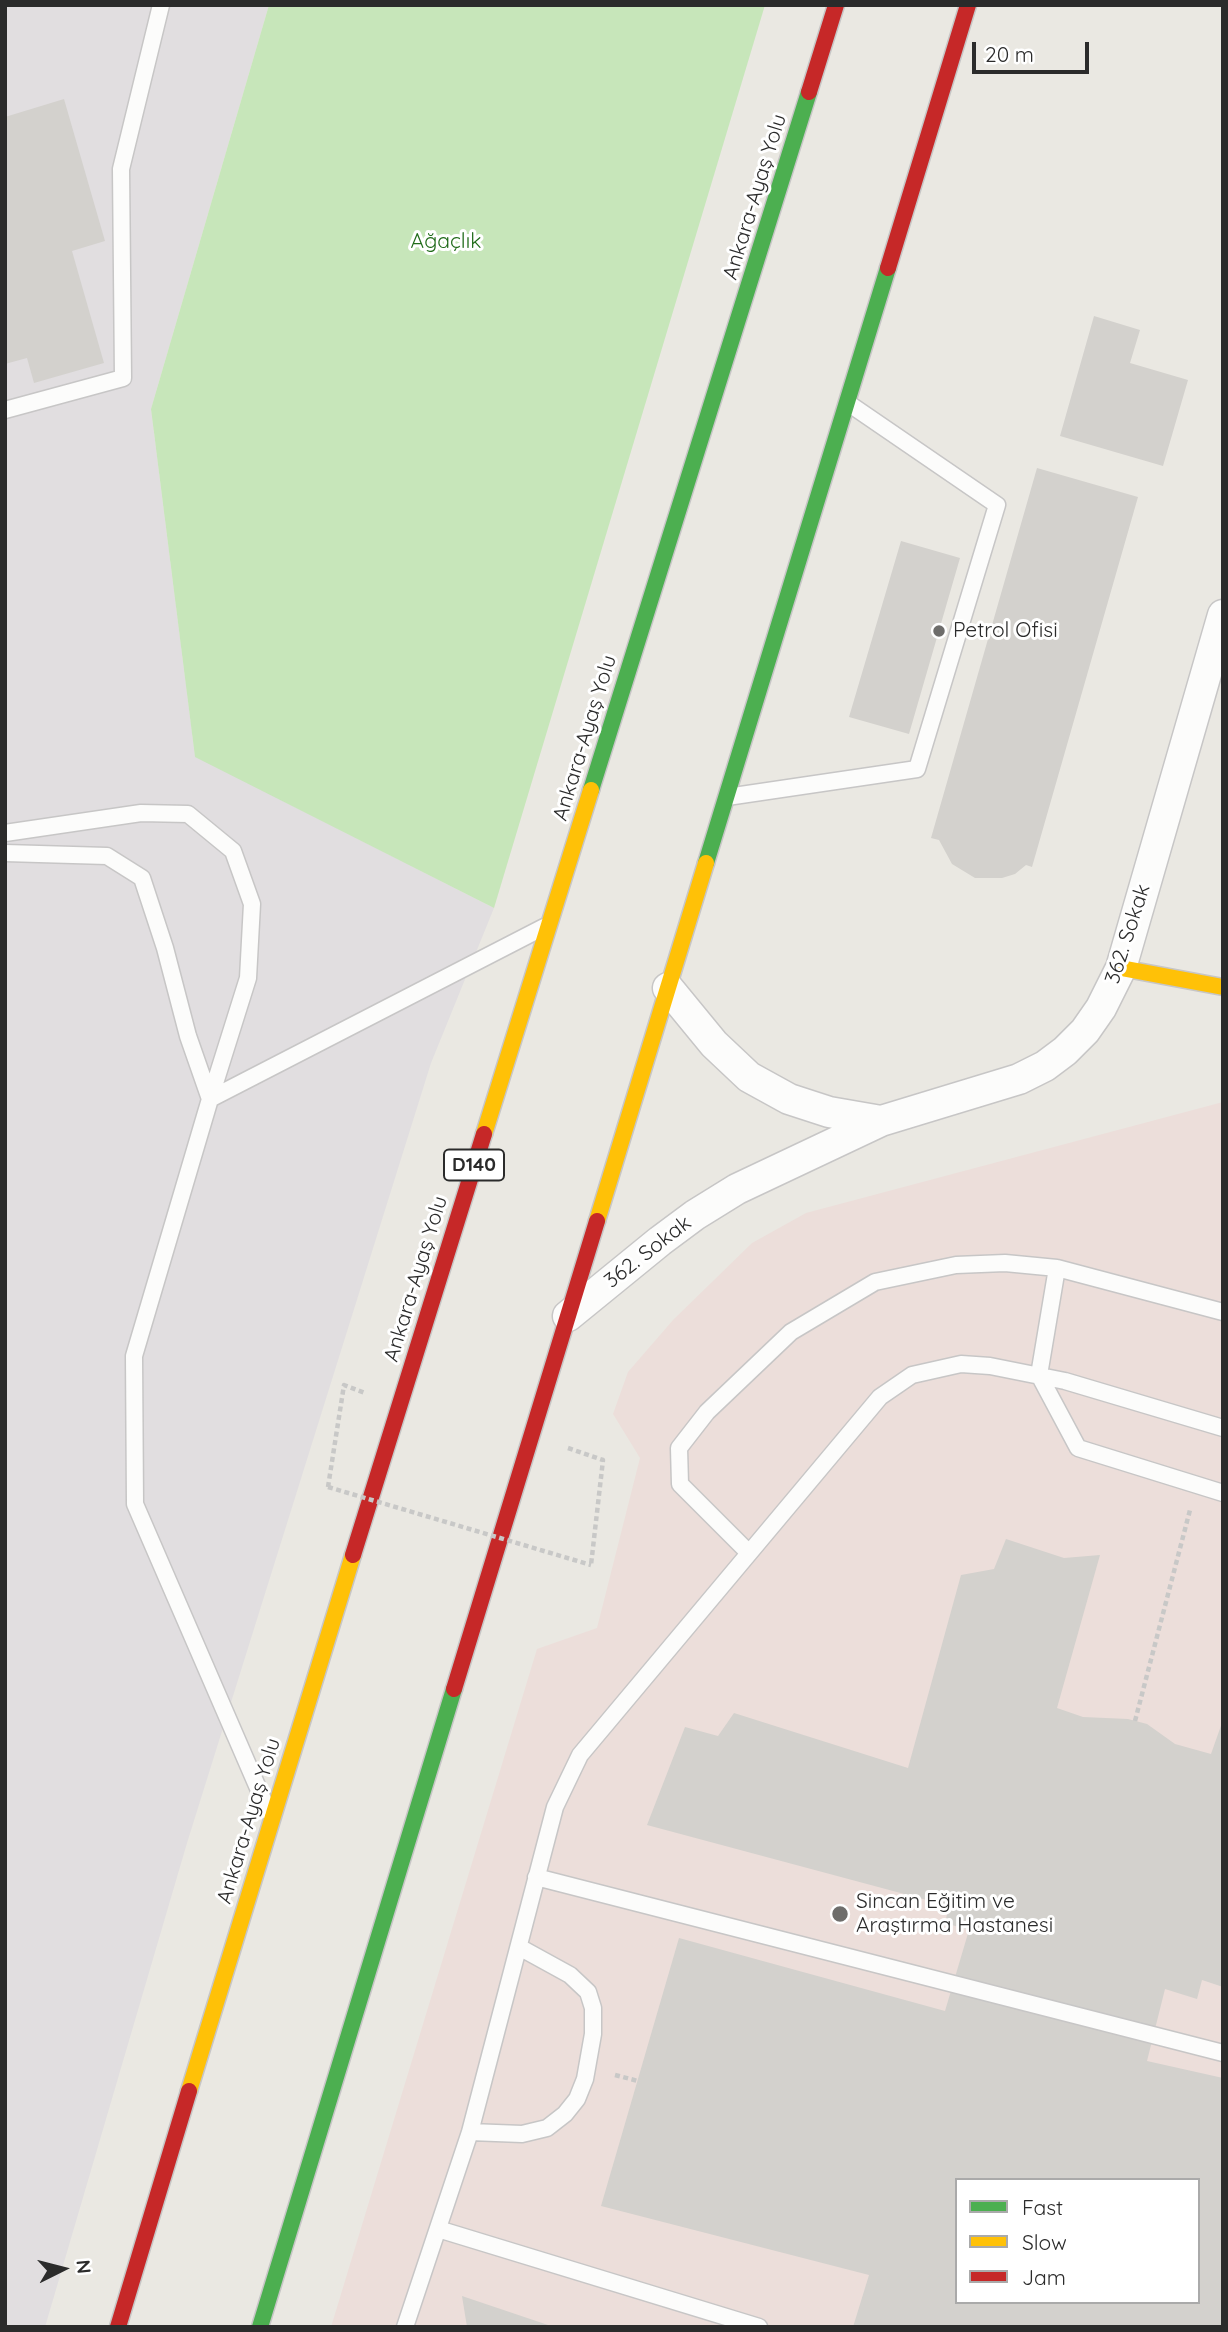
<!DOCTYPE html>
<html>
<head>
<meta charset="utf-8">
<style>
	body { margin:0 }
	#map { position:relative; width:1228px; height:2332px; overflow:hidden; background:#eae8e2; font-family:Quicksand,sans-serif }
	canvas { display:block }
	.frame { position:absolute; inset:0; border:7px solid #2b2b2b; pointer-events:none }
	.legend { position:absolute; left:955px; top:2178px; width:245px; height:126px; box-sizing:border-box; background:#fff; border:2px solid #aaa; margin:0; padding:9px 12px; list-style:none; font-size:21px; color:#2b2b2b }
	.legend li { display:flex; align-items:center; gap:14px; height:35px }
	.legend b { width:35px; border:2px solid #aaa }
	.north { position:absolute; left:28px; top:2234px; width:70px; height:70px; -webkit-text-stroke:5px #fff; paint-order:stroke; rotate:84deg; font-size:19px; font-weight:700; line-height:28px; text-align:center; color:#2b2b2b }
	.north::after { content:''; display:block; margin:auto; width:24px; height:32px; background:#2b2b2b; clip-path:polygon(50% 0,100% 100%,50% 72%,0 100%) }
	.scale { position:absolute; left:972px; top:42px; width:117px; height:32px; box-sizing:border-box; border:4px solid #2b2b2b; border-top:0; padding-left:9px; font-size:21px; line-height:24px; white-space:nowrap; color:#2b2b2b; -webkit-text-stroke:5px #fff; paint-order:stroke }
</style>
</head>
<body>
<div id="map">
<canvas width="1228" height="2332"></canvas>
<div class="frame"></div>
<ul class="legend">
<li><b style="height:9px;background:#4caf50"></b>Fast</li>
<li><b style="height:9px;background:#ffc107"></b>Slow</li>
<li><b style="height:9px;background:#c62828"></b>Jam</li>
</ul>
<div class="north">N</div>
<div class="scale">20 m</div>
</div>
<script>
const context = document.querySelector('canvas').getContext('2d');
context.lineJoin = 'round';
function fill(path, color) { context.fillStyle = color; context.fill(path, 'evenodd'); }
const toPath = rows => new Path2D(rows.map(r => 'M' + r).join(''));
function stroke(path, color, width, dash) { context.strokeStyle = color; context.lineWidth = width; context.lineCap = dash ? 'butt' : 'round'; context.setLineDash(dash || []); context.stroke(path); }
function drawText(font, color, halo, rows, align = 'center') {
  context.font = font + ' Quicksand,sans-serif'; context.lineWidth = 6; context.setLineDash([]); context.textBaseline = 'middle'; context.strokeStyle = halo; context.fillStyle = color; for (const [text, x, y, turn = 0] of rows) {
    context.save(); context.translate(x, y); context.rotate((+turn || 0) * Math.PI / 180); context.textAlign = isNaN(turn) ? turn : align; if (halo) context.strokeText(text, 0, 0); context.fillText(text, 0, 0); context.restore();
  }
}
const industrial = toPath([
	[5,5,269,5,151,409,195,756,494,908,431,1063,187,1843,45,2327,5,2327]
]);
const medical = toPath([
	[1223,1102,1223,2327,331,2327,537,1649,597,1628,640,1458,613,1414,628,1372,673,1320,752,1243,806,1213],
	[957,2180,1198,2180,1198,2302,957,2302]
]);
const green = toPath([
	[269,5,765,5,494,908,195,757,151,409]
]);
const building = toPath([
	[64,99,105,241,72,251,104,363,34,383,27,358,5,364,5,117],
	[1094,316,1140,330,1130,363,1188,380,1163,466,1060,436],
	[1037,468,1138,497,1032,867,1026,865,1015,874,1002,878,975,878,952,864,939,840,931,838],
	[901,541,960,558,909,734,849,717],
	[1006,1539,1064,1558,1100,1555,1057,1708,1083,1717,1128,1719,1147,1724,1175,1744,1211,1754,1223,1720,1223,1987,1202,1980,1197,1999,1165,1989,1147,2061,1223,2078,1223,2327,853,2327,869,2275,601,2206,679,1938,945,2011,969,1930,945,1923,949,1906,647,1825,685,1727,718,1736,734,1713,908,1768,961,1575,994,1569],
	[957,2180,1198,2180,1198,2302,957,2302],
	[462,2296,551,2326,551,2327,467,2327]
]);
const path = toPath([
	[568,1448,603,1460,591,1565],
	[328,1487,344,1385,365,1393],
	[1135,1721,1190,1510],
	[615,2075,638,2081]
]);
const lane = toPath([
	[5,410,123,378,121,169,161,5],
	[727,797,917,769,997,505,848,403],
	[5,833,141,813,188,814,233,851,252,904,248,978,210,1099],
	[5,853,107,856,142,878,165,948,188,1036,210,1099],
	[1223,1312,1057,1268,1039,1375,1078,1448,1223,1493],
	[749,1553,680,1484,679,1448,707,1412,791,1332,875,1282,956,1265,1005,1263,1057,1268],
	[268,1811,135,1504,134,1356,210,1099,544,927],
	[536,1877,1223,2053],
	[470,2132,522,2134,547,2128,565,2114,577,2099,585,2079,593,2034,593,2008,588,1992,570,1975,519,1947],
	[438,2229,759,2327],
	[405,2327,470,2132,555,1807,580,1755,880,1397,912,1375,961,1364,990,1366,1065,1381,1223,1428]
]);
const street = toPath([
	[881,1121,1019,1079,1045,1066,1065,1051,1085,1031,1101,1008,1121,968,1223,615],
	[568,1316,660,1241,695,1215,737,1189,881,1121,829,1112,789,1099,749,1077,714,1044,668,988]
]);
const fast = toPath([
	[591,790,809,92],
	[706,863,888,268],
	[260,2327,454,1689]
]);
const slow = toPath([
	[1121,968,1223,987],
	[484,1134,591,790],
	[597,1221,706,863],
	[189,2091,353,1555]
]);
const jam = toPath([
	[809,92,836,5],
	[888,268,968,5],
	[353,1555,484,1134],
	[454,1689,597,1221],
	[118,2327,189,2091]
]);
const pathBridge = toPath([
	[328,1487,591,1565]
]);
const markers = [
	[939,631,7,"#6e6d6b"],
	[840,1914,9,"#6e6d6b"]
];
const shields = [
	[474,1165,60]
];
const shieldNames = [
	["D140",474,1165]
];
const streetNames = [
	["Ankara-Ayaş Yolu",755,197,-73],
	["Ankara-Ayaş Yolu",585,738,-73],
	["362. Sokak",1128,934,-72],
	["362. Sokak",648,1252,-38],
	["Ankara-Ayaş Yolu",416,1279,-73],
	["Ankara-Ayaş Yolu",249,1821,-73]
];
const parkNames = [
	["Ağaçlık",446,242]
];
const poiNames = [
	["Petrol Ofisi",953,631],
	["Sincan Eğitim ve",856,1902],
	["Araştırma Hastanesi",856,1926]
];
fill(industrial, '#e1dee0');
fill(medical, '#ecdeda');
fill(green, '#c7e6ba');
fill(building, '#d3d1cd');
stroke(lane, '#c7c6c6', 19);
stroke(street, '#c7c6c6', 33);
stroke(fast, '#c7c6c6', 19);
stroke(slow, '#c7c6c6', 19);
stroke(jam, '#c7c6c6', 19);
stroke(path, '#c8c8c7', 4.5, [5, 3.5]);
stroke(lane, '#fcfcfb', 16);
stroke(street, '#fcfcfb', 30);
stroke(fast, '#4caf50', 16);
stroke(slow, '#ffc107', 16);
stroke(jam, '#c62828', 16);
stroke(pathBridge, '#c8c8c7', 4.5, [5, 3.5]);
for (const [x, y, r, color] of markers) { const dot = new Path2D(); dot.arc(x, y, r, 0, 2 * Math.PI); context.fillStyle = color; context.fill(dot); stroke(dot, '#fff', 2.5); }
for (const [x, y, w] of shields) { const box = new Path2D(); box.roundRect(x - w / 2, y - 15.5, w, 31, 5); context.fillStyle = '#fff'; context.fill(box); stroke(box, '#2b2b2b', 2); }
drawText('bold 19px', '#2b2b2b', null, shieldNames);
drawText('21px', '#2b2b2b', '#fff', streetNames);
drawText('21px', '#206b19', '#fff', parkNames);
drawText('21px', '#2b2b2b', '#fff', poiNames, 'left');
</script>
</body>
</html>
